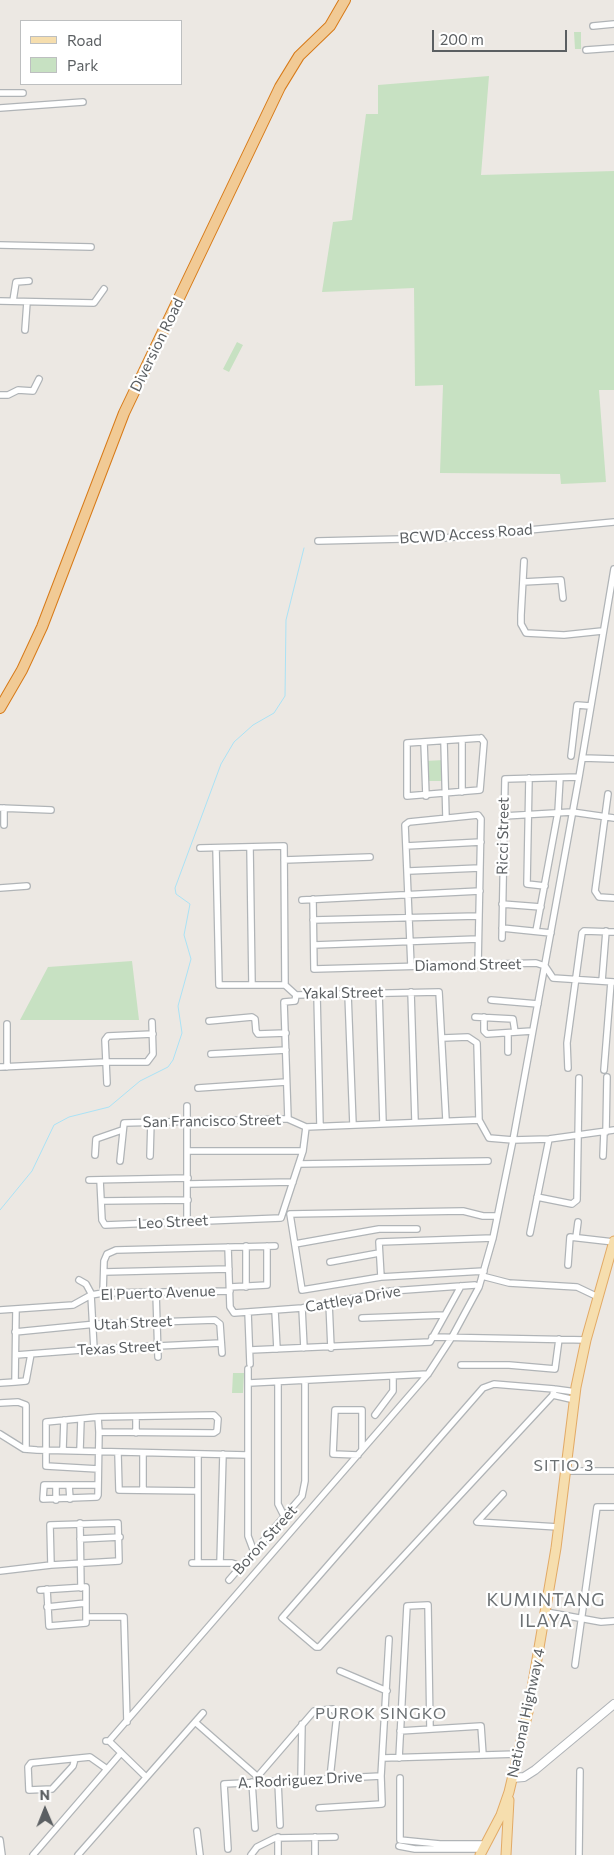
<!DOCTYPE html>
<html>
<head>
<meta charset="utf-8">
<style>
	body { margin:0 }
	#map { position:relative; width:614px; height:1855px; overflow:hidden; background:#ece8e3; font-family:Commissioner,sans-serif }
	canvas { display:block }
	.legend { position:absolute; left:20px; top:20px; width:162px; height:65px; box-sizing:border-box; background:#fff; border:1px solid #bdbfc0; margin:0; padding:6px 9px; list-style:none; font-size:15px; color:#5b5f62 }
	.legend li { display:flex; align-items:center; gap:10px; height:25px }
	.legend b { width:25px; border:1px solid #bdbfc0 }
	.north { position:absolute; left:20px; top:1785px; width:50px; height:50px; -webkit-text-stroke:4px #fff; paint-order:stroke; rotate:359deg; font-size:14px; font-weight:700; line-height:20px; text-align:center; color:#5b5f62 }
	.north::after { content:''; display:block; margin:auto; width:18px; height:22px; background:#5b5f62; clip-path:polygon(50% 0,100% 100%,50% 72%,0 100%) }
	.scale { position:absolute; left:432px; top:30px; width:135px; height:22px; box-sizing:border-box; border:2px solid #5b5f62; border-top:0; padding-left:6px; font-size:15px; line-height:18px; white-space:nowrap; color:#5b5f62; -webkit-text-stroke:4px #fff; paint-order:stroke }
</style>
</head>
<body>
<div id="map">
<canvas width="614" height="1855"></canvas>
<ul class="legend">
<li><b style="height:6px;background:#f6deae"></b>Road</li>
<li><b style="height:14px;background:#c7e1c2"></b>Park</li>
</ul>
<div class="north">N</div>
<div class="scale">200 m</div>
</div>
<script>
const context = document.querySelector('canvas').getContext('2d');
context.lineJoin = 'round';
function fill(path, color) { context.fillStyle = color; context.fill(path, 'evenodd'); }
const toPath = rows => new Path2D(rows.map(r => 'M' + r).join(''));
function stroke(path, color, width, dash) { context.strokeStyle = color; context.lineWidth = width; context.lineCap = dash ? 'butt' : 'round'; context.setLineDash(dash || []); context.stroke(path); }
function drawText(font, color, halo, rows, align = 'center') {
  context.font = font + ' Commissioner,sans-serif'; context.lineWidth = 4.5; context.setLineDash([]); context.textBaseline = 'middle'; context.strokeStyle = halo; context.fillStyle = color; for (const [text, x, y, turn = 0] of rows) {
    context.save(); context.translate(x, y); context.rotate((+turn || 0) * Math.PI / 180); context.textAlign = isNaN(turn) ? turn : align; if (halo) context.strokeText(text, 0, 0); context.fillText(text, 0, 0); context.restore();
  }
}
const green = toPath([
	[574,32,581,32,581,49,575,49],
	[489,76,481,175,614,171,614,390,599,390,606,482,561,484,560,474,440,473,443,385,415,386,414,288,322,292,333,222,352,220,366,114,378,114,378,85],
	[237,342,243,345,229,372,223,369],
	[444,760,444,781,425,781,425,761],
	[132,961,139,1020,20,1020,48,967],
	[233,1373,244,1373,243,1393,232,1393]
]);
const stream = toPath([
	[0,1210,32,1171,54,1125,69,1117,109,1107,140,1081,168,1067,173,1060,182,1033,178,1006,191,959,184,935,190,904,176,894,175,888,221,764,234,742,253,725,274,713,285,696,286,620,304,548]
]);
const street = toPath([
	[593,26,614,24],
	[586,50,614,48],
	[0,93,23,93],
	[0,108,83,102],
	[0,245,91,247],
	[0,301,94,303,104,289],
	[13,301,16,282,29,281],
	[25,330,27,302],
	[0,395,8,395,18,390,33,391,39,379],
	[318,541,444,538,614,522],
	[524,561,521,615,521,624,526,633,564,635,602,631],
	[523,582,561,580,563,598],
	[481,738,484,742,480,790,407,796,407,743,481,738],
	[462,740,462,792],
	[444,741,446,818],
	[424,742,426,796],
	[571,756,577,705,590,706],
	[583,758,614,759],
	[529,778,527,884,545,886],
	[608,794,595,891,599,897,614,898],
	[0,808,51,810],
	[504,816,572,812,614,818],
	[4,825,4,808],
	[406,846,481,842],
	[250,847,252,985],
	[200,848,284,846,285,985],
	[216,848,219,985,285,985,296,995,439,992,446,1120],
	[284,860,370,857],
	[409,871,480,868],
	[0,888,27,886],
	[313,899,314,969,536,963,545,966,553,978,614,982],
	[302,900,480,891],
	[502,904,541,907],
	[313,920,478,916],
	[502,928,551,933],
	[536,931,558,812,560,778],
	[502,938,505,779,579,777],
	[314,945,478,939],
	[411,966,405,825,409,822,478,815,481,819,478,965],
	[602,981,606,931],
	[379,992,383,1123],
	[411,992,415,1121],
	[348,994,353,1125],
	[317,995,320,1126],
	[491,1000,538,1004],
	[475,1017,513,1019,515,1032],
	[484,1017,484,1031,487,1034,532,1031],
	[209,1021,252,1017,255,1019,256,1031,258,1034,286,1033],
	[508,1033,508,1052],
	[443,1038,468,1037,477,1043,479,1120,489,1138,513,1140,549,1139,614,1130],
	[211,1054,286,1050],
	[0,1067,106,1062,147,1062,153,1054,152,1022],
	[7,1067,7,1024],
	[568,1068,567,1043,582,933,584,931,614,932],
	[604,1070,611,982],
	[107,1083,105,1040,108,1036,153,1034],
	[198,1088,286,1082],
	[187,1106,187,1220],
	[288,1119,284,1002,295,1001,296,995],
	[606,1132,607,1077],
	[187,1151,303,1151],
	[95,1155,96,1139,122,1130],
	[150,1156,151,1121],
	[603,1156,604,1132],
	[120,1161,124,1123,281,1119,288,1119,306,1127,479,1120],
	[299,1164,488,1161],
	[89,1180,188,1178],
	[100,1180,102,1220,105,1225,281,1218,303,1151,306,1127],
	[188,1184,293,1182],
	[537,1197,572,1204,577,1200,579,1078],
	[101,1201,188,1200],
	[530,1233,549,1139],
	[576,1237,578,1222],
	[295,1244,379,1229,417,1229],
	[246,1246,246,1287],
	[228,1247,230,1307,234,1313,302,1308,391,1291,475,1285],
	[330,1262,379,1253],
	[568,1265,570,1237,614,1242],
	[484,1271,381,1277,302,1290,290,1214,463,1211,483,1216,497,1216],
	[104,1272,229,1269],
	[482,1276,509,1283,577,1287,598,1297],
	[381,1277,379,1242,493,1238],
	[79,1280,86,1284,92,1295],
	[230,1287,267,1285,267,1246],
	[156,1292,158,1357],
	[103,1293,104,1261,107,1254,116,1250,275,1246],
	[91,1295,94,1349],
	[329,1303,331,1348],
	[302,1308,304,1348],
	[16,1309,15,1382,26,1381,31,1354],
	[0,1310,73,1305,91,1295,103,1293,230,1291],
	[275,1311,277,1349],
	[248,1312,250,1364],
	[362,1318,444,1315],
	[15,1332,96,1324,215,1320,220,1324,222,1353],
	[432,1337,586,1340],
	[250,1350,430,1342,461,1286],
	[16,1355,94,1349,221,1343],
	[461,1365,509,1365,555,1369,559,1339],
	[248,1369,248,1536,254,1552],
	[278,1382,278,1504,284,1516],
	[0,1383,15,1382],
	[249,1383,428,1374],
	[554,1389,553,1395,319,1647,316,1647,282,1618,483,1388,494,1384,554,1389,576,1392],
	[553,1395,575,1400],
	[0,1403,18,1402,26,1405,26,1449],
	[375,1415,393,1391,393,1376],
	[136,1417,136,1433],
	[0,1434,24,1449,37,1450,247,1455],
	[63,1449,64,1420],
	[80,1450,81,1419],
	[118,1454,119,1490,198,1491],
	[358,1455,333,1454,335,1410,362,1410,362,1449],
	[98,1469,46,1466,46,1422,98,1417,214,1415,218,1419,217,1431,214,1433,99,1432],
	[565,1471,614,1471],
	[56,1485,56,1500],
	[69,1485,70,1499],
	[98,1485,44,1485,43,1499,97,1497,98,1495,99,1432,98,1417],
	[143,1490,143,1454],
	[503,1494,477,1522,558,1527],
	[80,1523,81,1588],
	[80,1539,120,1537],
	[192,1563,232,1563,241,1566],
	[198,1563,198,1454],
	[220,1563,223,1454],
	[0,1571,51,1565,119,1561,118,1523,50,1525,51,1565],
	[229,1580,302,1496,305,1481,305,1381],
	[40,1590,86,1587,86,1623,49,1626,47,1589],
	[47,1607,86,1603],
	[546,1612,601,1622,614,1621],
	[86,1617,124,1617,127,1722],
	[575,1665,597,1507,614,1507],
	[340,1671,387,1691],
	[195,1722,259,1778],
	[400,1731,481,1726,483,1755],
	[106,1741,109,1741,146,1777],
	[109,1741,428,1374,452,1337,479,1287,493,1238,513,1140,579,777,614,569],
	[383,1758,518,1754],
	[399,1758,407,1606,428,1605,430,1729],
	[75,1759,73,1766,52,1789,29,1790,28,1767,31,1763,90,1757,107,1769],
	[258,1776,314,1711,333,1709,337,1714,330,1778],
	[400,1778,400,1840,440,1844,486,1844],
	[301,1780,302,1724],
	[252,1782,255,1828],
	[278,1782,280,1825],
	[319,1808,382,1804,381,1776,389,1639],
	[197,1831,200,1855],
	[278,1837,278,1855],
	[0,1840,2,1855],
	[399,1846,415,1849,483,1849],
	[228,1849,224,1784,381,1776],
	[33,1855,121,1753],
	[78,1855,203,1713],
	[251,1855,257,1847,275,1838,335,1837],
	[315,1855,315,1837],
	[579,1855,580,1771]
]);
const secondary = toPath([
	[512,1778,524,1777,535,1770,614,1704]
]);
const primary = toPath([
	[480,1855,501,1815,509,1792,528,1712,556,1548,576,1387,586,1340,614,1241],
	[506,1855,509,1800]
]);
const highway = toPath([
	[0,708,22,670,42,627,124,413,280,87,299,56,330,26,345,0]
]);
const streetNames = [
	["Diversion Road",157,345,-64],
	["BCWD Access Road",466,534,-4],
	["Ricci Street",503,836,-89],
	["Diamond Street",468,965,-1],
	["Yakal Street",343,993,-1],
	["San Francisco Street",212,1121,-1],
	["Leo Street",173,1222,-3],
	["El Puerto Avenue",158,1293,-2],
	["Cattleya Drive",353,1299,-10],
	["Utah Street",133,1323,-3],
	["Texas Street",119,1348,-3],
	["Boron Street",265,1540,-48],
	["National Highway 4",526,1713,-78],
	["A. Rodriguez Drive",300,1780,-3]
];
const neighbourhoodNames = [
	["SITIO 3",564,1466],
	["PUROK SINGKO",381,1714]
];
const quarterNames = [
	["KUMINTANG",546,1600],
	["ILAYA",546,1621]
];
fill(green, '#c7e1c2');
stroke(stream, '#aae2f5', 1);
stroke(street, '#b0b4b7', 8);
stroke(secondary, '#afb3b7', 10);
stroke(primary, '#e2aa66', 11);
stroke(highway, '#d77a18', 12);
stroke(street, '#fff', 5.5);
stroke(secondary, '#fff', 8);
stroke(primary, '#f6deae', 9);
stroke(highway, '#f1ca95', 10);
drawText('15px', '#5b5f62', '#fff', streetNames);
context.letterSpacing = '1px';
drawText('16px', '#6c7174', '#fff', neighbourhoodNames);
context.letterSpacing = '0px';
context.letterSpacing = '1px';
drawText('18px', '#6c7174', '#fff', quarterNames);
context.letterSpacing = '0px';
</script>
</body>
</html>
